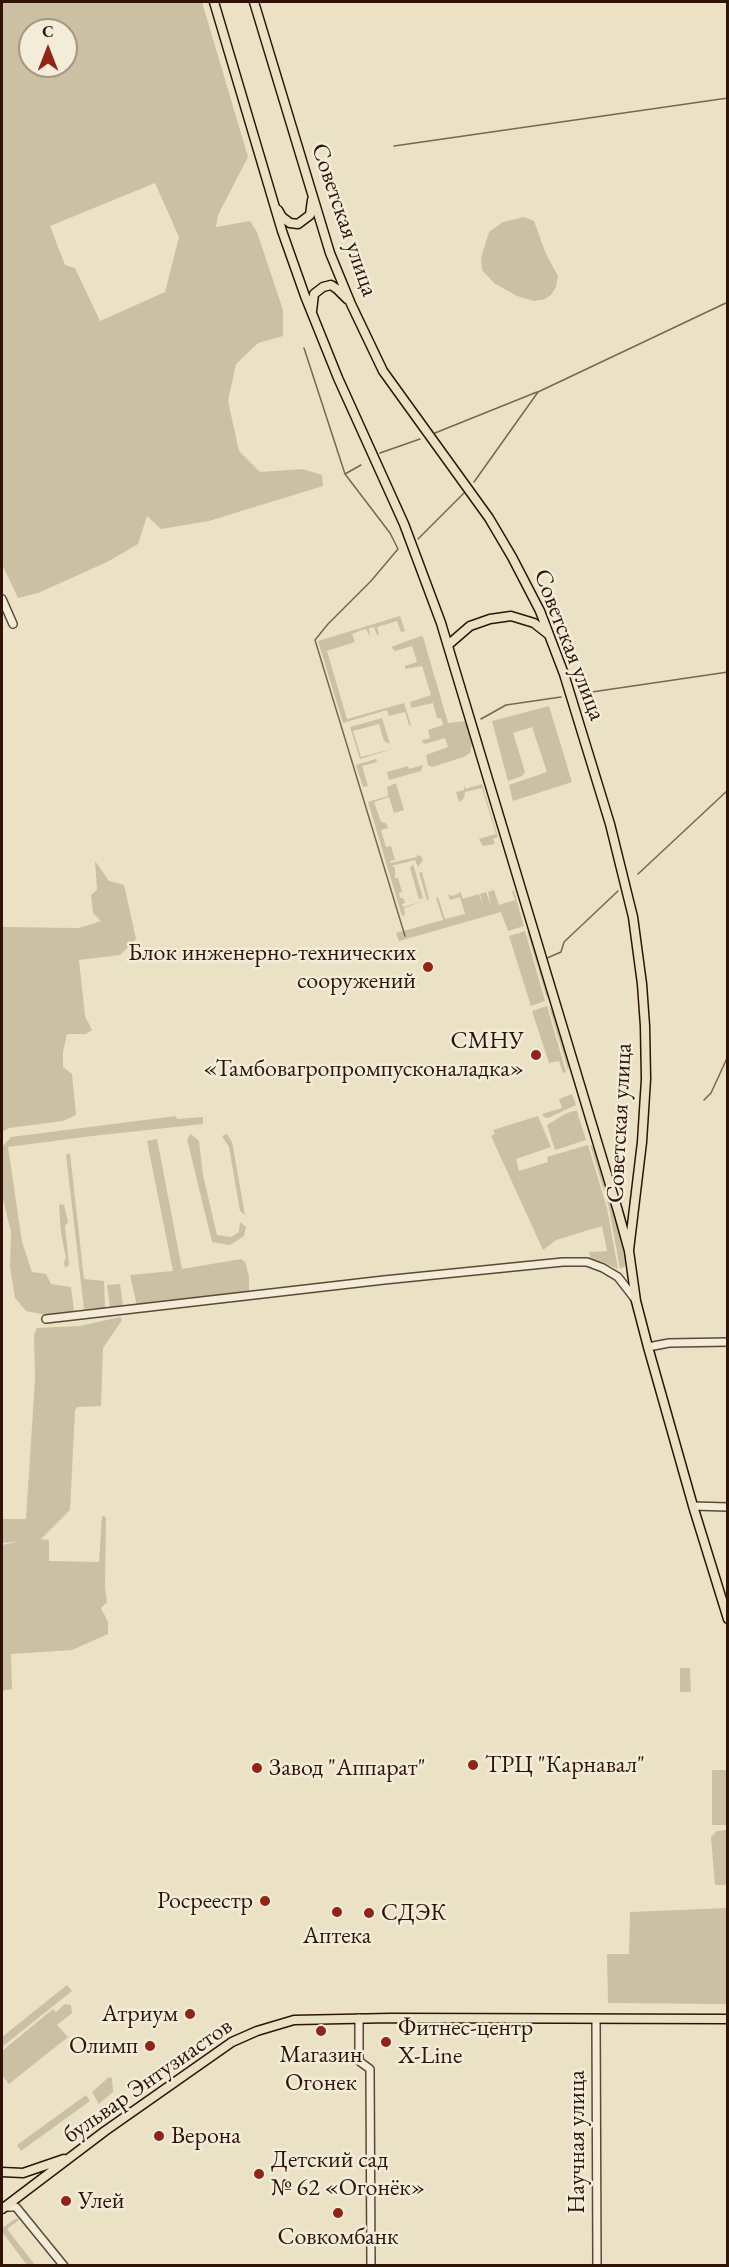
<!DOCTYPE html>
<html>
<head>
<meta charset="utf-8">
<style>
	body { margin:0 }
	#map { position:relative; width:729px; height:2267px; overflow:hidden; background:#ebe2c5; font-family:"EB Garamond",serif }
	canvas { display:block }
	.frame { position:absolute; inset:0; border:3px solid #2f1405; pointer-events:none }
	.north { position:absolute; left:18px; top:18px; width:60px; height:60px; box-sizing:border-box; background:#f2ecd9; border:2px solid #a49684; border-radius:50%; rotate:0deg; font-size:16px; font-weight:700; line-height:24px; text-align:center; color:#2f1405 }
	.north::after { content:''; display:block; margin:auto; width:21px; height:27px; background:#8f2418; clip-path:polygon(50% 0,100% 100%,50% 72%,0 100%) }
</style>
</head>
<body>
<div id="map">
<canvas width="729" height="2267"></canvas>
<div class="frame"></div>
<div class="north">С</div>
</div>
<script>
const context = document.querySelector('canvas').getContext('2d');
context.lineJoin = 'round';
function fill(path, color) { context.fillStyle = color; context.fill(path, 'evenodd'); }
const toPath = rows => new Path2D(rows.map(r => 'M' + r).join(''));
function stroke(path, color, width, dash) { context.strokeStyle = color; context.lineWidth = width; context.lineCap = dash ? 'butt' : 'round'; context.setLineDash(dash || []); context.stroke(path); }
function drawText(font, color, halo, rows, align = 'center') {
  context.font = font + ' "EB Garamond",serif'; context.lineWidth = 5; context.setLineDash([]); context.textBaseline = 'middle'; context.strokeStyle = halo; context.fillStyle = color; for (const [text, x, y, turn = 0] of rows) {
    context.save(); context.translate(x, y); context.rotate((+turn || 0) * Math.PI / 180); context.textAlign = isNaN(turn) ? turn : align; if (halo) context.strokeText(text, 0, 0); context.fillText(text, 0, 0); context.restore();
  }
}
const green = toPath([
	[2,2,202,2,248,157,218,215,216,227,250,221,257,232,283,310,283,336,258,343,236,364,228,401,239,451,260,472,303,469,322,475,323,486,209,521,161,529,147,516,138,544,107,562,38,593,18,598,2,564],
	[30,30,66,30,66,66,30,66],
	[155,183,179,237,165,292,100,321,75,268,65,265,50,226],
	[524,217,534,221,546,254,558,276,556,287,551,295,545,299,534,301,517,296,494,283,482,270,481,258,489,232,503,222],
	[400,616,405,631,401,632,397,621,377,627,379,635,377,635,374,627,369,628,370,637,366,629,362,630,352,634,355,642,327,651,347,719,404,703,411,725,409,725,405,712,389,716,387,710,343,723,318,641],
	[421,636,423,637,448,723,466,721,472,744,470,753,464,757,432,767,428,765,426,755,448,747,445,738,425,744,421,741,430,738,428,730,443,725,441,718,437,718,433,703,411,708,410,702,431,695,422,666,405,669,405,666,417,662,412,646,395,651,391,647],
	[549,706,572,782,513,801,509,785,547,772,532,727,513,733,525,772,522,776,508,781,492,721],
	[382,718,390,744,384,741,379,724,353,731,361,757,396,748,360,759,350,727],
	[376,759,377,762,362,766,368,786,363,787,356,765],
	[423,765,421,771,389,780,387,772,408,766,409,769],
	[396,783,404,810,394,813,389,797,374,802,381,822,386,823,388,828,381,830,386,847,391,846,395,860,390,861,390,863,417,857,417,855,421,856,423,860,418,867,415,860,391,866,395,867,395,878,398,878,402,892,399,893,400,898,403,898,405,903,402,904,403,907,427,900,419,873,422,872,429,899,404,908,405,915,402,916,368,802,388,796,387,787],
	[464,784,465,789,482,784,498,837,493,839,495,844,483,846,479,839,496,834,482,788,465,792,464,798,459,802,456,792,464,790],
	[95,861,109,881,124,885,136,939,120,955,79,960,85,1016,92,1030,86,1034,67,1034,63,1052,63,1067,72,1074,76,1115,63,1121,9,1128,2,1132,2,927,79,928,101,921,93,913,91,895,97,890],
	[413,864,423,898,419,899,410,868],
	[494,890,499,905,515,900,512,891,514,891,524,926,508,931,501,912,399,941,396,933,443,920,436,898,438,897,445,919,465,914,460,897,450,900,448,894,452,896,458,894,460,891,463,899,479,894,483,907,480,894,486,892,491,905,488,892],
	[525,931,545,1001,531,1006,509,936],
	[527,931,532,936,548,994,547,999],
	[547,1006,566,1072,563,1073,559,1061,549,1063,532,1011],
	[549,1007,553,1010,570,1062,568,1070],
	[572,1094,576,1105,548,1118,544,1117,542,1114,562,1108,559,1099],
	[573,1111,577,1111,586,1140,555,1150,547,1125,565,1114],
	[176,1116,177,1119,203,1117,203,1124,92,1136,8,1147,22,1242,32,1272,46,1274,51,1284,71,1287,74,1311,46,1315,26,1311,15,1298,10,1267,11,1232,2,1195,2,1147,11,1137],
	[538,1116,551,1147,516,1159,519,1171,548,1162,547,1157,588,1145,607,1208,618,1269,603,1262,591,1259,589,1252,607,1251,602,1226,556,1240,543,1250,491,1136,495,1134,493,1130],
	[191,1134,199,1141,203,1175,217,1235,231,1237,239,1232,240,1222,246,1227,244,1236,230,1245,212,1242,187,1139],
	[227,1134,232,1142,245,1215,240,1211,229,1147,222,1136],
	[157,1139,182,1269,241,1259,245,1262,249,1276,249,1292,137,1306,130,1275,173,1271,147,1141],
	[590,1144,595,1149,612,1206,626,1262,624,1267,620,1269,609,1208],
	[70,1153,84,1279,104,1281,105,1308,84,1309,66,1155],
	[59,1204,64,1205,68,1222,65,1226,69,1265,65,1268,64,1262,66,1258,61,1233],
	[120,1284,123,1306,110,1307,107,1285],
	[120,1317,122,1320,103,1348,101,1406,77,1407,75,1411,70,1510,41,1539,49,1540,49,1561,99,1562,102,1516,106,1517,105,1588,107,1602,101,1608,108,1622,108,1634,72,1650,11,1654,12,1689,2,1691,2,1545,17,1542,2,1543,2,1519,26,1519,35,1379,34,1335,37,1328,80,1326],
	[680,1668,690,1668,691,1692,680,1692],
	[712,1770,726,1770,727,1771,727,1825,712,1825],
	[727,1830,727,1885,715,1885,711,1837,717,1831],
	[727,1908,727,2004,608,2003,607,1954,629,1954,630,1912],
	[67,1985,72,1991,2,2047,2,2037],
	[65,2004,71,2005,72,2013,57,2025,68,2037,9,2084,2,2075,2,2051,53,2009,56,2012],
	[426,2025,464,2025,466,2028,428,2029],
	[109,2077,112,2078,113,2092,99,2104,92,2092],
	[86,2095,90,2101,21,2151,17,2145],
	[17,2218,19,2220,7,2229,35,2265,27,2265,2,2232,2,2228]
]);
const stream = toPath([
	[394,146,728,98],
	[304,348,345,474,361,465],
	[435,433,537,392],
	[380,453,420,439],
	[345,474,390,533,398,549,371,581,328,624,315,640,405,936],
	[474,482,538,392,728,302],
	[418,539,464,493],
	[585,693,728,672],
	[481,719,506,705,561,697],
	[638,874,728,790],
	[547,958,561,952,564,942,618,891],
	[704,1100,711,1093,728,1056]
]);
const minor = toPath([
	[2,599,13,624],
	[46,1319,384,1280,563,1262,587,1262,603,1268,618,1277,635,1299],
	[648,1347,669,1343,728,1342],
	[693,1506,728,1507],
	[359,2018,359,2061,370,2069,371,2266],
	[596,2019,597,2266],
	[4,2207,16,2207,64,2266]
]);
const major = toPath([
	[214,2,282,231,305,296,338,378,404,524,441,623,618,1211,629,1251,636,1301,648,1347,693,1506,728,1619],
	[254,2,330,253,351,304,383,371,489,518,512,557,540,611,564,674,610,824,633,917,642,984,645,1026,646,1079,642,1142,629,1250],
	[278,210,282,217,290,223,298,224,310,215,312,200],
	[312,311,314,294,323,287,331,285,337,289,347,299],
	[448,645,470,626,490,619,511,616,534,623,548,634],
	[2,2172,23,2173,64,2159],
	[2,2209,105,2131,232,2042,257,2031,294,2020,391,2018,728,2019]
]);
const markers = [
	[428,967,6,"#8f2418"],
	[536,1055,6,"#8f2418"],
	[473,1765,6,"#8f2418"],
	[257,1768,6,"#8f2418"],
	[265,1901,6,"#8f2418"],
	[337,1912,6,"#8f2418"],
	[369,1913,6,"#8f2418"],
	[190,2014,6,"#8f2418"],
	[321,2031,6,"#8f2418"],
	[386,2042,6,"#8f2418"],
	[150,2046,6,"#8f2418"],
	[159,2136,6,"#8f2418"],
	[259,2174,6,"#8f2418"],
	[66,2201,6,"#8f2418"],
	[338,2213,6,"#8f2418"]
];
const streetNames = [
	["Советская улица",344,220,71],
	["Советская улица",569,645,69],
	["Советская улица",620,1123,-87],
	["бульвар Энтузиастов",148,2081,-35],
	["Научная улица",577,2142,-90]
];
const poiNames = [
	["Блок инженерно-технических",416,953,"right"],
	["сооружений",416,981,"right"],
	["СМНУ",524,1041,"right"],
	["«Тамбовагропромпусконаладка»",524,1069,"right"],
	["ТРЦ \"Карнавал\"",485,1765],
	["Завод \"Аппарат\"",269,1768],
	["Росреестр",253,1901,"right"],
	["СДЭК",381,1913],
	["Аптека",337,1936,"center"],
	["Атриум",178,2014,"right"],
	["Фитнес-центр",398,2028],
	["X-Line",398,2056],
	["Олимп",138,2046,"right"],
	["Магазин",321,2055,"center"],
	["Огонек",321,2083,"center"],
	["Верона",171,2136],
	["Детский сад",271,2160],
	["№ 62 «Огонёк»",271,2188],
	["Улей",78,2201],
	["Совкомбанк",338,2237,"center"]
];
fill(green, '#cbbfa4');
stroke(stream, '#796651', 1.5);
stroke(minor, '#5e4835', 10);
stroke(major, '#2f1405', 11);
stroke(minor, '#f2ecd9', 7);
stroke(major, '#ebe2c5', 8);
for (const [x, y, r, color] of markers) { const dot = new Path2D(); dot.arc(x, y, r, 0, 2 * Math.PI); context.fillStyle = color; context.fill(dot); stroke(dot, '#f2ecd9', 2); }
drawText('24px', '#2f1405', '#f2ecd9', streetNames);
drawText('24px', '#2f1405', '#f2ecd9', poiNames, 'left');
</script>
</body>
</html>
